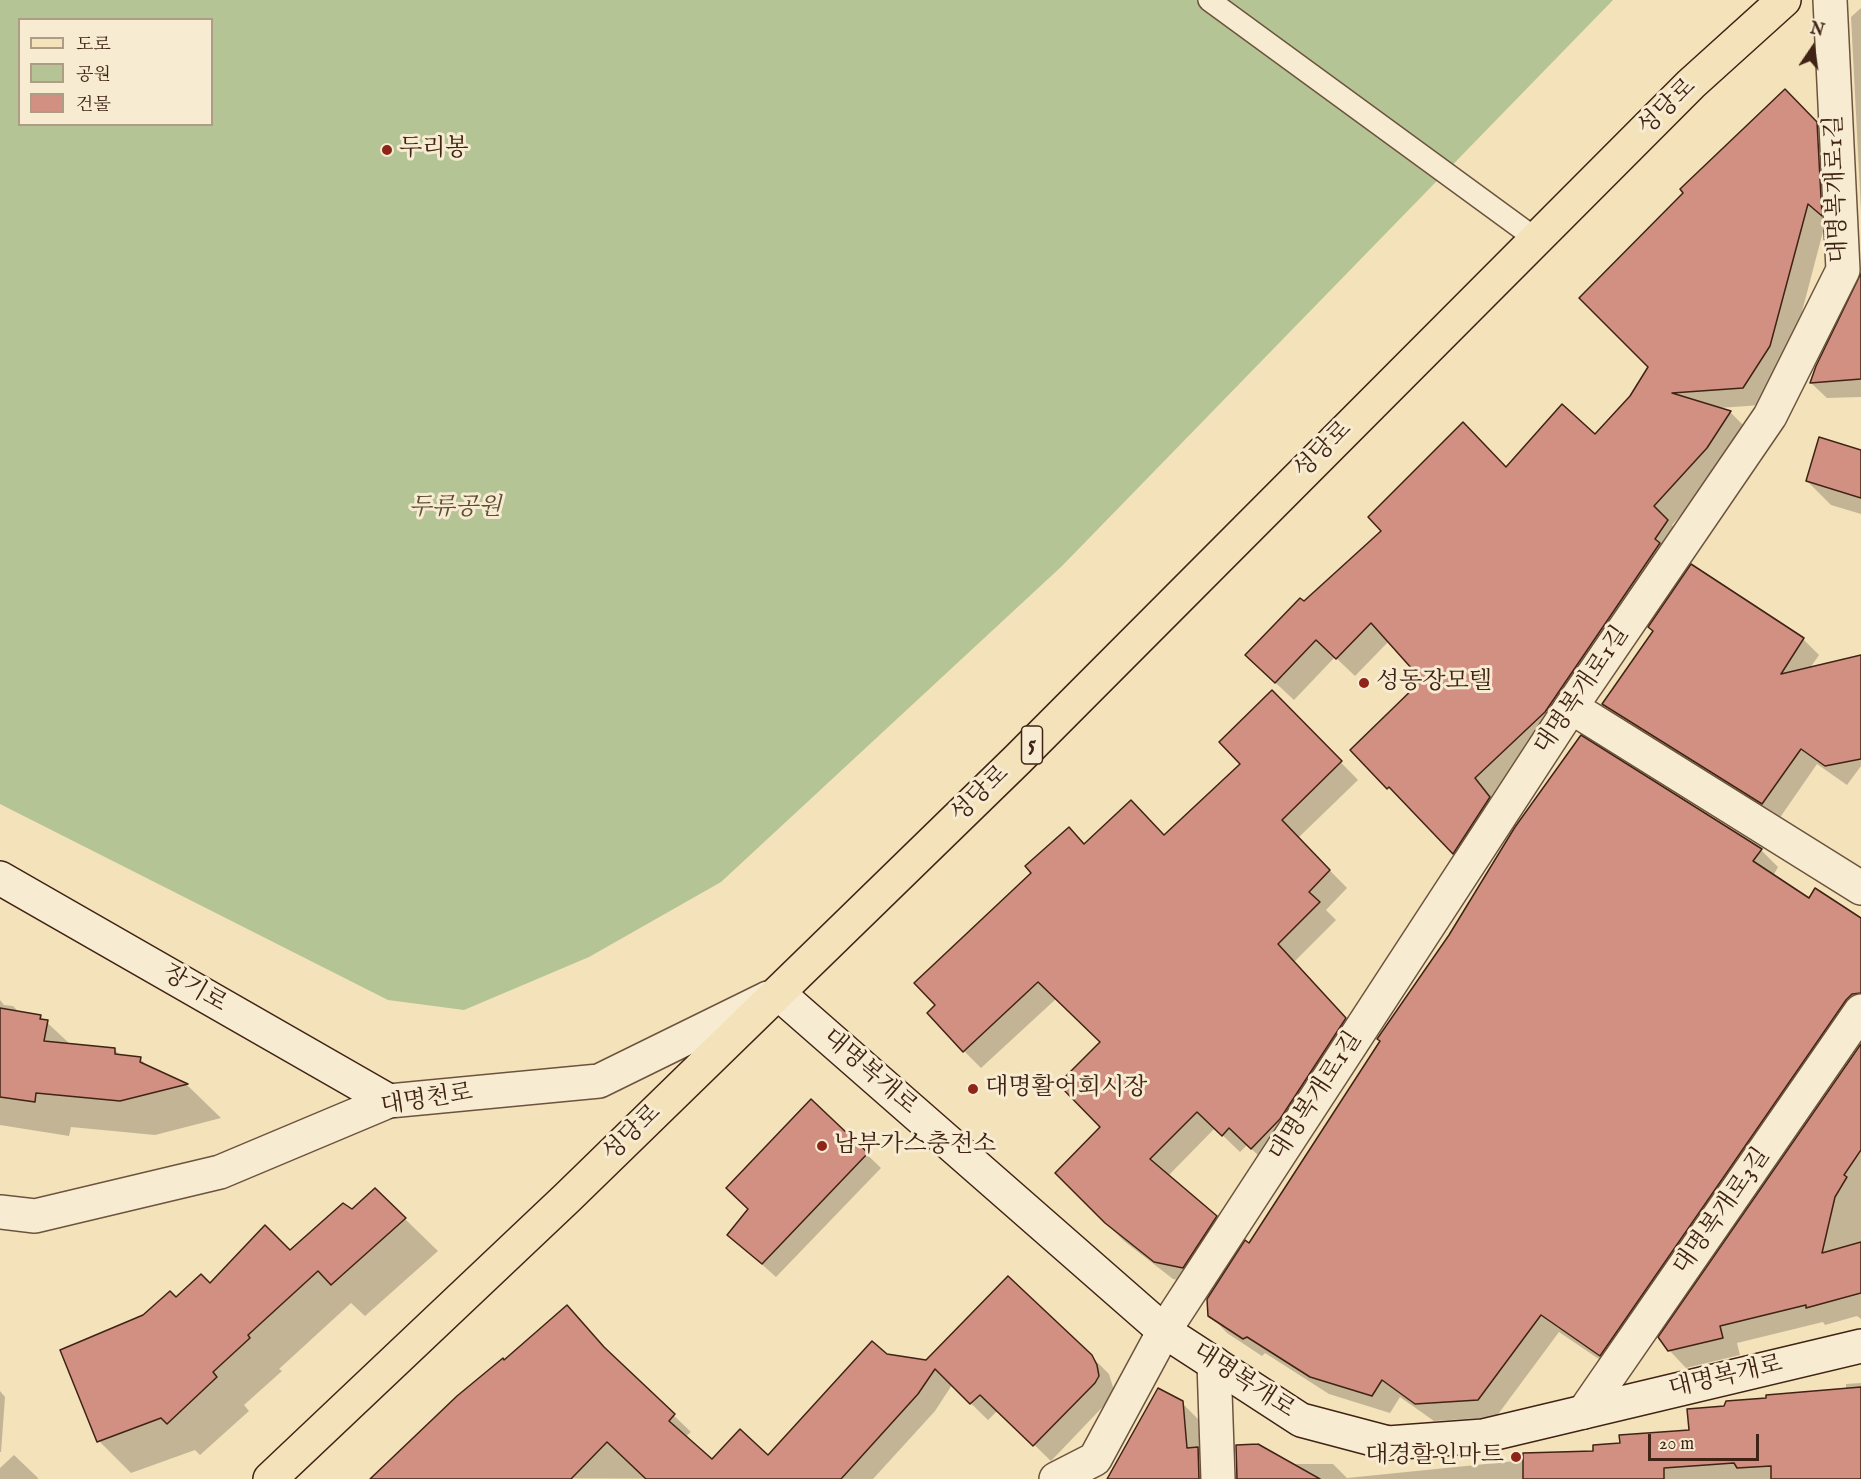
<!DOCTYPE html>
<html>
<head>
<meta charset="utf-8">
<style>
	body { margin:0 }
	#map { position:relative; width:1861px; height:1479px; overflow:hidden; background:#f3e2ba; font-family:"IM FELL English","Noto Serif KR",serif }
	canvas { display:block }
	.legend { position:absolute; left:18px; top:18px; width:195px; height:108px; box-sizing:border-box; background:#f7ecd2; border:2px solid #ae9c86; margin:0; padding:8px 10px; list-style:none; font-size:18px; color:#402314 }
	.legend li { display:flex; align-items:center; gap:12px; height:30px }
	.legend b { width:30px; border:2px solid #ae9c86 }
	.north { position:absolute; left:1783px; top:18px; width:60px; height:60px; -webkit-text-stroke:4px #f7ecd2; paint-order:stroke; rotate:13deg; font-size:16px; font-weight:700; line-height:24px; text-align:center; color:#402314 }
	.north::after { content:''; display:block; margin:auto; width:21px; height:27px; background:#402314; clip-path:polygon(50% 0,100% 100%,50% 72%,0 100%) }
	.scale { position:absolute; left:1648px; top:1434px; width:111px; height:27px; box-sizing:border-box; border:3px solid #402314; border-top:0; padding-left:8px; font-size:18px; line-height:21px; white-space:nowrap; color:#402314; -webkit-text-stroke:4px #f7ecd2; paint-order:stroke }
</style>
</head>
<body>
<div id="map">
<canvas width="1861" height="1479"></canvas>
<ul class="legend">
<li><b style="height:8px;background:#f3e2ba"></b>도로</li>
<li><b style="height:16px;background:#b5c494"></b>공원</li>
<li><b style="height:16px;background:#d19082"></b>건물</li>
</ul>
<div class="north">N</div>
<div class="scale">20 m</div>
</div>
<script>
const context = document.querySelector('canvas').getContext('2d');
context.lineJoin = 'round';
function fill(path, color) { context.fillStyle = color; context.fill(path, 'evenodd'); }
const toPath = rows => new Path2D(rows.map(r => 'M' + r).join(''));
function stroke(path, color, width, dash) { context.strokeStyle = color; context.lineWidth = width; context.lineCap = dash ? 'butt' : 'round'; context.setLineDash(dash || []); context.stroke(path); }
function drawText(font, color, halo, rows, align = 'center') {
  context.font = font + ' "IM FELL English","Noto Serif KR",serif'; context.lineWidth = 6; context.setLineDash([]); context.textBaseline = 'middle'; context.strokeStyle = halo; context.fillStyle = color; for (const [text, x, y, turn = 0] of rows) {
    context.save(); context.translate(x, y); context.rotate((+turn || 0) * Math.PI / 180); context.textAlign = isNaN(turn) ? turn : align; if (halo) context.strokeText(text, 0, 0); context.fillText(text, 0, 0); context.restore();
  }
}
const green = toPath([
	[0,0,1613,0,1062,566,721,882,589,957,464,1010,388,1000,0,804],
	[20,20,212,20,212,124,20,124]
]);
const shadow = toPath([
	[1861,8,1861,211,1851,17],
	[1803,109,1835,142,1826,220,1788,365,1761,405,1719,408,1730,412,1748,430,1725,466,1672,525,1685,539,1563,730,1492,797,1507,816,1472,870,1352,750,1424,680,1389,641,1355,676,1335,657,1294,700,1265,673,1304,603,1506,469,1595,436,1631,396],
	[1861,319,1861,397,1827,398,1811,383],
	[1861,452,1861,514,1831,505,1807,481],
	[1803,639,1819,655,1810,668,1861,656,1861,766,1847,785,1817,764,1779,819,1620,720,1604,704],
	[1272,692,1358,780,1298,838,1347,888,1326,910,1336,920,1294,962,1362,1036,1269,1165,1247,1145,1240,1152,1215,1128,1168,1176,1233,1234,1200,1284,1173,1279,1124,1241,1057,1173,1102,1127,1102,1043,1057,998,981,1068,964,1051,1085,845,1165,837,1242,764],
	[1761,850,1778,867,1773,876,1809,900,1861,920,1861,1021,1618,1372,1559,1332,1496,1417,1434,1421,1400,1397,1390,1413,1329,1394,1265,1353,1262,1356,1227,1333,1210,1315,1249,1246],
	[0,1000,4,1005,13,1006,20,1013,40,1016,71,1045,114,1049,121,1056,140,1059,150,1068,187,1085,221,1118,155,1135,71,1127,69,1136,0,1125],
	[1861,1047,1861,1319,1857,1316,1825,1325,1823,1322,1737,1343,1740,1355,1686,1368,1669,1350],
	[811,1101,881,1168,776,1277,729,1235,750,1210],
	[375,1190,438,1251,365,1316,351,1303,279,1369,282,1371,244,1405,249,1411,200,1455,195,1450,131,1473,99,1441,144,1317,176,1299,290,1252,352,1211],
	[567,1307,616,1360,691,1432,685,1437,712,1461,768,1457,887,1355,926,1362,1091,1356,1109,1374,1115,1394,1051,1461,998,1410,988,1420,952,1385,935,1411,873,1479,370,1478],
	[1861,1383,1861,1479,1236,1479,1237,1447,1291,1464,1333,1464,1347,1478,1595,1453,1691,1431,1726,1408,1846,1390,1846,1384],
	[0,1391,5,1397,1,1452,0,1452],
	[1182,1403,1199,1420,1202,1453,1216,1479,1109,1479],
	[14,1455,38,1478,38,1479,0,1479,0,1468]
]);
const building = toPath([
	[1785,89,1817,122,1822,216,1808,204,1770,346,1743,388,1672,393,1731,411,1707,448,1654,506,1668,520,1655,539,1660,543,1545,712,1475,778,1490,797,1453,854,1389,787,1387,789,1350,750,1422,680,1371,623,1336,659,1316,640,1275,683,1245,655,1300,598,1304,601,1381,531,1368,517,1463,422,1506,467,1562,404,1595,434,1630,396,1648,367,1579,298,1683,193,1680,189,1785,89],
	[1861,273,1861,379,1810,383,1816,366,1861,273],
	[1819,437,1861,450,1861,498,1806,481,1819,437],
	[1691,564,1804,638,1781,674,1861,655,1861,759,1825,766,1801,749,1762,804,1602,704,1653,631,1648,627,1691,564],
	[1272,690,1342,761,1282,820,1330,870,1309,892,1320,902,1278,944,1346,1018,1280,1119,1251,1149,1229,1128,1222,1136,1197,1112,1150,1159,1217,1216,1183,1268,1154,1262,1105,1223,1055,1173,1100,1127,1058,1084,1100,1042,1038,982,963,1052,927,1013,935,1005,914,983,1031,873,1025,866,1069,827,1084,844,1131,800,1164,835,1240,764,1219,742,1272,690],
	[1581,735,1762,849,1753,861,1809,898,1815,888,1861,918,1861,993,1852,994,1846,1000,1600,1356,1541,1315,1478,1400,1415,1404,1382,1380,1372,1396,1310,1377,1247,1337,1243,1339,1208,1316,1207,1299,1245,1240,1249,1243,1380,1041,1377,1039,1449,935,1515,827,1581,735],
	[0,1008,41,1015,40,1019,48,1020,44,1041,115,1048,115,1054,141,1057,140,1062,188,1084,120,1101,36,1093,35,1102,0,1097,0,1008],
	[1861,1044,1861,1150,1844,1175,1847,1177,1835,1197,1822,1253,1861,1242,1861,1293,1806,1308,1806,1305,1720,1326,1723,1338,1668,1351,1658,1337,1861,1044],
	[811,1099,868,1153,762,1264,727,1235,748,1209,726,1188,811,1099],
	[375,1188,406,1218,331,1285,318,1271,248,1335,250,1338,213,1372,217,1377,167,1424,161,1418,97,1442,60,1350,143,1315,170,1291,176,1297,201,1274,210,1283,265,1225,290,1250,343,1203,352,1209,375,1188],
	[1008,1276,1092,1355,1097,1365,1099,1376,1095,1383,1033,1446,980,1395,970,1404,935,1369,918,1394,841,1479,646,1479,607,1442,571,1479,370,1479,457,1396,503,1358,504,1360,567,1305,604,1347,675,1414,669,1421,712,1459,740,1429,768,1455,872,1341,887,1354,926,1360,1008,1276],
	[1861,1387,1861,1479,1771,1479,1771,1466,1737,1468,1734,1463,1664,1468,1664,1479,1523,1479,1523,1453,1593,1451,1593,1445,1620,1443,1619,1435,1689,1430,1687,1409,1724,1406,1726,1401,1766,1398,1766,1395,1861,1387],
	[1158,1388,1183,1401,1187,1448,1198,1447,1199,1479,1107,1479,1158,1388],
	[1258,1444,1320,1479,1237,1479,1236,1445,1258,1444]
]);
const service = toPath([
	[1209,0,1536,239]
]);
const minor = toPath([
	[1571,707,1861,888],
	[1214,1363,1218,1479],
	[1584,1412,1861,1011],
	[1056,1479,1095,1459,1164,1331,1571,707,1770,416,1843,270,1830,0]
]);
const tertiary = toPath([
	[0,1212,35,1216,220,1172,389,1101,599,1081,768,998]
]);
const secondary = toPath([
	[0,878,389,1101],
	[778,993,1164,1331,1301,1420,1388,1443,1483,1436,1861,1346]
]);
const primary = toPath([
	[270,1479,568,1197,1018,759,1691,84,1784,0]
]);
const markers = [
	[387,150,6,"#8f2418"],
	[1364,683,6,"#8f2418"],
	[973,1089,6,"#8f2418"],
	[822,1146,6,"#8f2418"],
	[1516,1457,6,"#8f2418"]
];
const shields = [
	[1032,745,21]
];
const shieldNames = [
	["5",1032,745]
];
const streetNames = [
	["성당로",1668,108,-44],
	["대명복개로1길",1838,189,-92],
	["성당로",1324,451,-45],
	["대명복개로1길",1583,691,-56],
	["성당로",981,795,-44],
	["장기로",194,990,30],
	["대명복개로",869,1073,41],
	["대명복개로1길",1317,1097,-57],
	["대명천로",427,1101,-9],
	["성당로",633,1134,-44],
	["대명복개로3길",1723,1212,-55],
	["대명복개로",1726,1378,-13],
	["대명복개로",1243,1382,33]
];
const poiNames = [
	["두리봉",399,150],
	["성동장모텔",1376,683],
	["대명활어회시장",985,1089],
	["남부가스충전소",834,1146],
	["대경할인마트",1504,1457,"right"]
];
const parkNames = [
	["두류공원",455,509]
];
fill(green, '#b5c494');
fill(shadow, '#0003');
fill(building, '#d19082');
stroke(building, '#402314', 1.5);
stroke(service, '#6d533e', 24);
stroke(minor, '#6d533e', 36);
stroke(tertiary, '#6d533e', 36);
stroke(secondary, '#402314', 36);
stroke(primary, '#402314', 36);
stroke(service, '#f7ecd2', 21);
stroke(minor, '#f7ecd2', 33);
stroke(tertiary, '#f7ecd2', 33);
stroke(secondary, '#f7ecd2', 33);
stroke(primary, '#f3e2ba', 33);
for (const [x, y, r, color] of markers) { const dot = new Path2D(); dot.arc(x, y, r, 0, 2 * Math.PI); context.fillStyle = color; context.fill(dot); stroke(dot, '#f7ecd2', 2); }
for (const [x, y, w] of shields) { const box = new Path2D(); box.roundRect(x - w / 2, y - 19, w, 38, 4.5); context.fillStyle = '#f7ecd2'; context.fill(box); stroke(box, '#402314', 1.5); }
drawText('bold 22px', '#402314', null, shieldNames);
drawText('24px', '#402314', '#f7ecd2', streetNames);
drawText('24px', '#402314', '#f7ecd2', poiNames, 'left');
drawText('italic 24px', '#5d4b34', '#f7ecd2', parkNames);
</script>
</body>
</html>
